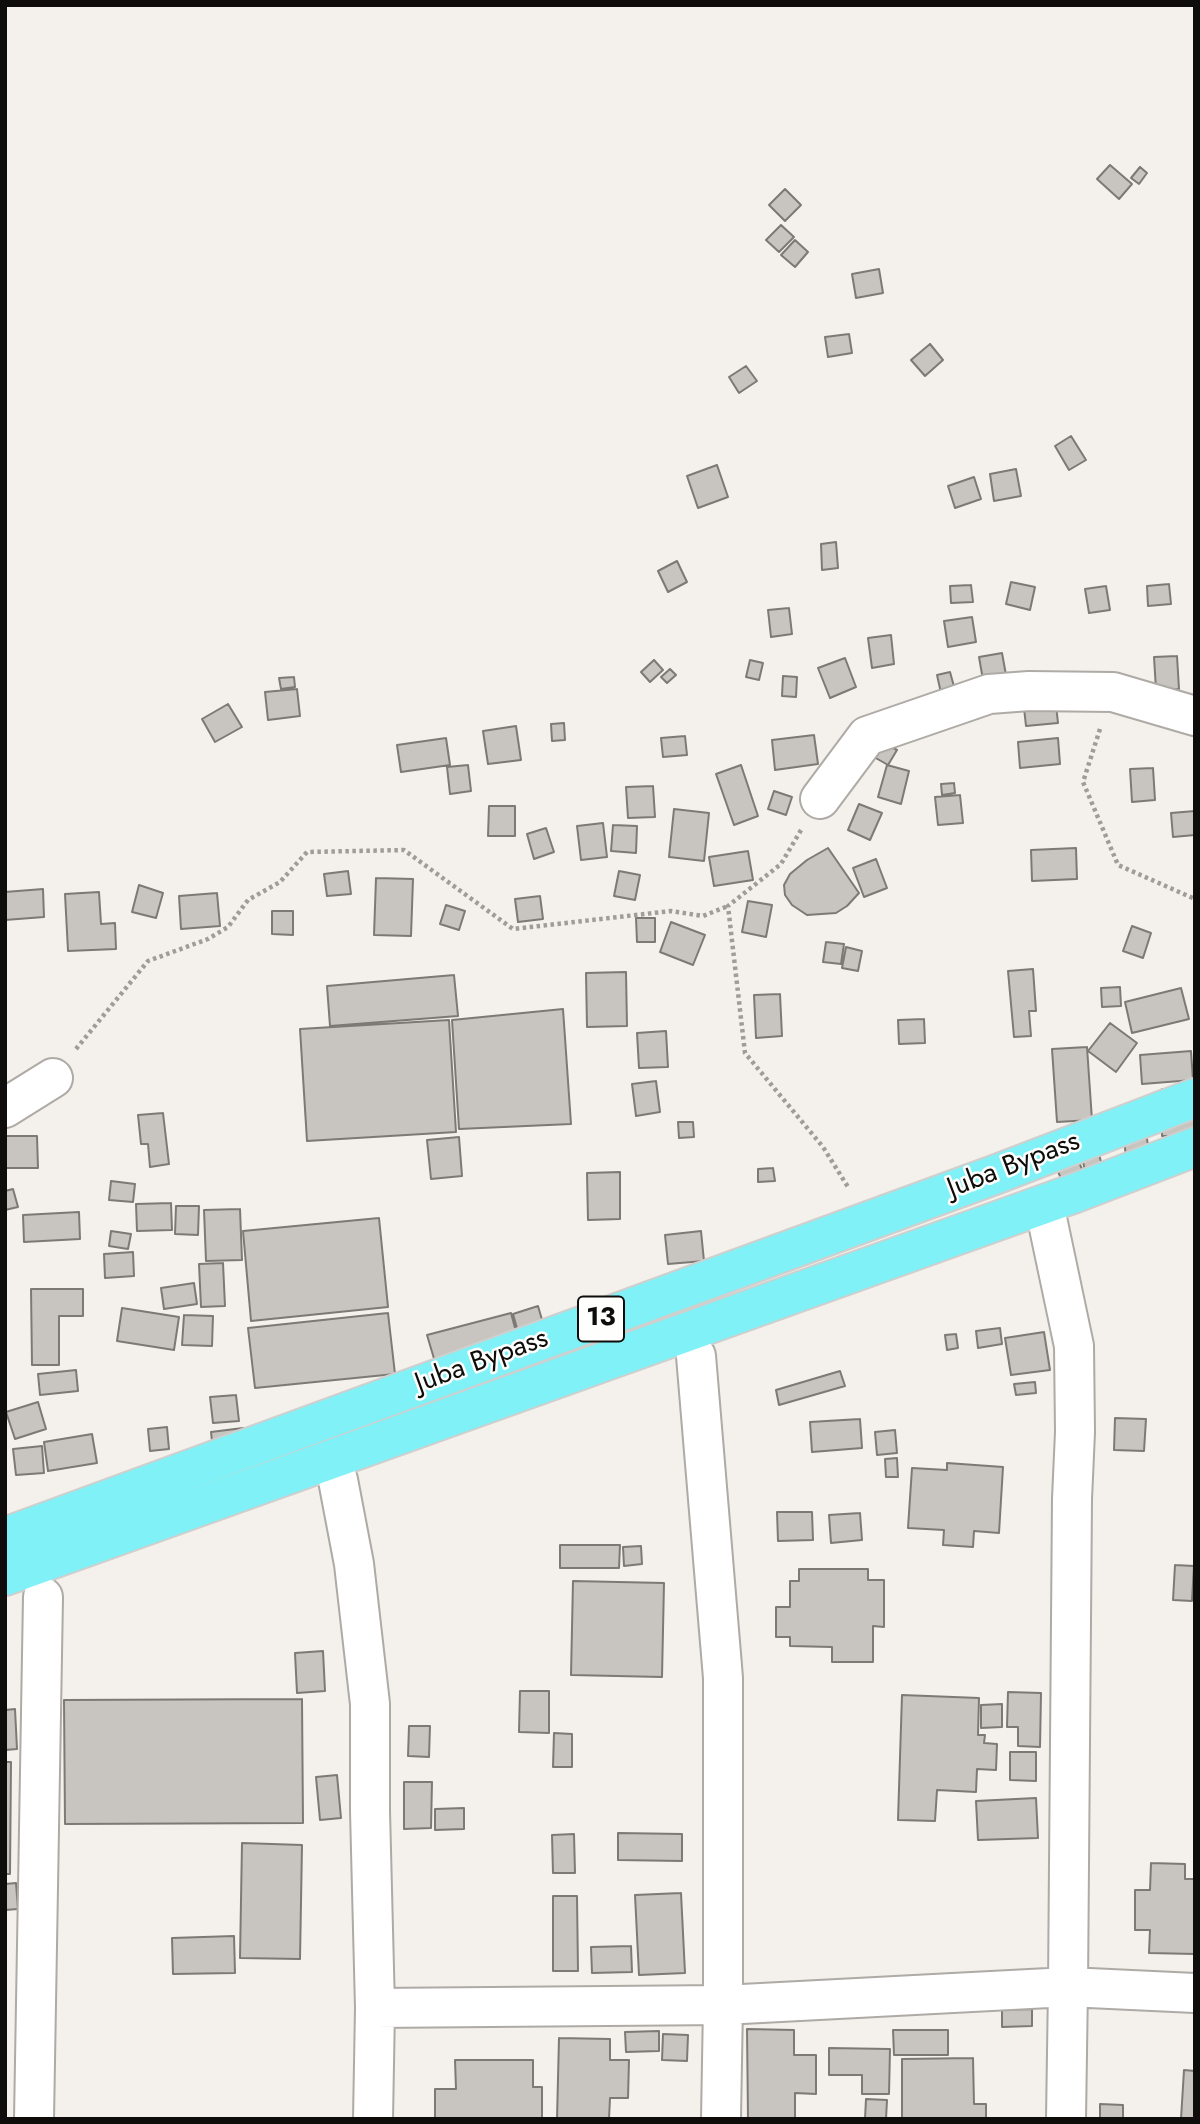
<!DOCTYPE html>
<html>
<head>
<meta charset="utf-8">
<style>
	body { margin:0 }
	#map { position:relative; width:1200px; height:2124px; overflow:hidden; background:#f4f0eb; font-family:Jost,sans-serif }
	canvas { display:block }
	.frame { position:absolute; inset:0; border:7px solid #0e0d0b; pointer-events:none }
</style>
</head>
<body>
<div id="map">
<canvas width="1200" height="2124"></canvas>
<div class="frame"></div>
</div>
<script>
const context = document.querySelector('canvas').getContext('2d');
context.lineJoin = 'round';
function fill(path, color) { context.fillStyle = color; context.fill(path, 'evenodd'); }
const toPath = rows => new Path2D(rows.map(r => 'M' + r).join(''));
function stroke(path, color, width, dash) { context.strokeStyle = color; context.lineWidth = width; context.lineCap = dash ? 'butt' : 'round'; context.setLineDash(dash || []); context.stroke(path); }
function drawText(font, color, halo, rows, align = 'center') {
  context.font = font + ' Jost,sans-serif'; context.lineWidth = 5; context.setLineDash([]); context.textBaseline = 'middle'; context.strokeStyle = halo; context.fillStyle = color; for (const [text, x, y, turn = 0] of rows) {
    context.save(); context.translate(x, y); context.rotate((+turn || 0) * Math.PI / 180); context.textAlign = isNaN(turn) ? turn : align; if (halo) context.strokeText(text, 0, 0); context.fillText(text, 0, 0); context.restore();
  }
}
const building = toPath([
	[1110,165,1132,184,1119,199,1097,179,1110,165],
	[1140,167,1147,173,1139,184,1131,178,1140,167],
	[785,189,801,205,785,221,769,205,785,189],
	[781,225,794,237,779,252,766,240,781,225],
	[795,240,808,252,795,267,781,255,795,240],
	[879,269,883,293,856,298,852,274,879,269],
	[849,334,852,353,828,357,825,337,849,334],
	[930,344,943,360,925,376,911,360,930,344],
	[746,366,757,381,739,393,729,377,746,366],
	[1071,436,1086,460,1069,470,1055,446,1071,436],
	[717,465,728,497,698,508,687,476,717,465],
	[1016,469,1021,496,994,501,990,474,1016,469],
	[974,477,981,499,955,508,948,486,974,477],
	[836,542,838,568,822,570,821,544,836,542],
	[677,561,687,582,668,592,658,571,677,561],
	[1011,582,1035,587,1030,610,1006,604,1011,582],
	[1169,584,1171,604,1148,606,1147,586,1169,584],
	[971,585,973,602,951,603,950,586,971,585],
	[1106,586,1110,610,1089,613,1085,589,1106,586],
	[789,608,792,634,771,637,768,610,789,608],
	[972,617,976,642,948,647,944,621,972,617],
	[891,635,894,664,872,668,868,638,891,635],
	[1002,653,1006,675,983,680,979,657,1002,653],
	[1177,656,1179,689,1156,690,1154,657,1177,656],
	[845,658,856,687,830,698,818,668,845,658],
	[654,660,663,670,650,682,641,672,654,660],
	[750,660,763,663,759,680,746,677,750,660],
	[670,669,676,675,667,683,661,677,670,669],
	[950,672,955,690,941,693,937,675,950,672],
	[783,676,797,677,796,697,782,696,783,676],
	[294,677,295,687,281,689,279,678,294,677],
	[297,689,300,716,268,720,265,692,297,689],
	[1055,696,1058,723,1026,726,1023,699,1055,696],
	[228,704,242,727,215,742,202,719,228,704],
	[564,723,565,740,552,741,551,724,564,723],
	[516,726,521,760,488,764,483,731,516,726],
	[814,735,818,764,775,770,772,740,814,735],
	[685,736,687,755,663,757,661,738,685,736],
	[446,738,450,765,401,772,397,745,446,738],
	[875,738,897,750,888,765,867,753,875,738],
	[1058,738,1060,764,1020,768,1018,742,1058,738],
	[468,765,471,791,450,794,447,767,468,765],
	[741,765,758,816,734,825,716,774,741,765],
	[887,765,909,771,901,804,878,797,887,765],
	[1153,768,1155,800,1132,802,1130,769,1153,768],
	[954,783,955,793,942,795,941,784,954,783],
	[653,786,655,817,628,818,626,787,653,786],
	[774,791,792,797,786,815,768,809,774,791],
	[960,795,963,823,938,825,935,797,960,795],
	[859,804,882,813,870,840,848,830,859,804],
	[489,806,515,806,515,836,488,836,489,806],
	[674,809,709,813,704,861,669,857,674,809],
	[1195,811,1195,835,1173,837,1171,813,1195,811],
	[603,823,607,857,581,860,577,826,603,823],
	[613,825,637,826,636,853,611,851,613,825],
	[546,828,554,852,534,859,527,834,546,828],
	[828,848,859,893,847,906,836,913,807,915,792,905,785,895,784,885,790,874,807,860,828,848],
	[1076,848,1077,879,1032,881,1031,850,1076,848],
	[748,851,753,880,714,886,709,857,748,851],
	[876,859,887,888,864,897,853,868,876,859],
	[348,871,351,894,327,896,324,874,348,871],
	[619,871,640,875,635,900,614,896,619,871],
	[376,878,413,879,411,936,374,935,376,878],
	[139,885,163,893,156,918,132,912,139,885],
	[43,889,44,917,5,920,5,892,43,889],
	[99,892,101,924,115,923,116,949,68,951,65,894,99,892],
	[217,893,220,926,181,929,179,896,217,893],
	[540,896,543,919,518,922,515,899,540,896],
	[748,901,772,905,766,937,742,932,748,901],
	[446,905,465,911,459,930,440,924,446,905],
	[272,911,293,911,293,935,272,934,272,911],
	[636,918,655,918,655,942,637,942,636,918],
	[671,922,705,935,693,965,660,952,671,922],
	[1132,926,1151,933,1143,958,1123,951,1132,926],
	[826,942,844,944,841,964,823,962,826,942],
	[846,947,862,951,858,971,842,968,846,947],
	[1033,969,1036,1011,1029,1011,1031,1036,1014,1037,1008,971,1033,969],
	[626,972,627,1026,587,1027,586,973,626,972],
	[454,975,458,1016,330,1026,327,986,454,975],
	[1120,987,1121,1006,1102,1007,1101,988,1120,987],
	[1181,988,1189,1019,1132,1033,1125,1002,1181,988],
	[780,994,782,1036,756,1038,754,995,780,994],
	[563,1009,571,1124,459,1129,452,1020,563,1009],
	[924,1019,925,1043,899,1044,898,1020,924,1019],
	[449,1020,456,1132,307,1141,300,1029,449,1020],
	[1110,1023,1137,1043,1116,1072,1088,1051,1110,1023],
	[666,1031,668,1067,639,1068,637,1033,666,1031],
	[1087,1047,1092,1120,1057,1122,1052,1049,1087,1047],
	[1191,1051,1193,1080,1142,1084,1140,1055,1191,1051],
	[656,1081,660,1112,636,1116,632,1084,656,1081],
	[1162,1089,1195,1089,1195,1136,1162,1136,1162,1089],
	[163,1113,169,1164,150,1167,148,1144,141,1144,138,1115,163,1113],
	[1144,1120,1150,1158,1127,1161,1121,1124,1144,1120],
	[678,1122,693,1122,694,1137,679,1138,678,1122],
	[5,1136,37,1136,38,1168,5,1168,5,1136],
	[459,1137,462,1176,431,1179,427,1140,459,1137],
	[1099,1154,1103,1170,1086,1174,1082,1158,1099,1154],
	[1078,1160,1085,1176,1064,1186,1057,1169,1078,1160],
	[773,1168,775,1181,758,1182,758,1169,773,1168],
	[620,1172,620,1219,588,1220,587,1173,620,1172],
	[111,1181,135,1184,133,1202,109,1200,111,1181],
	[13,1189,18,1207,5,1210,5,1191,13,1189],
	[171,1203,172,1230,137,1231,136,1204,171,1203],
	[176,1206,199,1206,198,1235,175,1234,176,1206],
	[240,1209,242,1260,206,1261,204,1210,240,1209],
	[79,1212,80,1239,24,1242,23,1215,79,1212],
	[379,1218,388,1307,251,1321,243,1231,379,1218],
	[111,1231,131,1234,128,1249,109,1246,111,1231],
	[701,1231,704,1261,668,1264,665,1235,701,1231],
	[133,1252,134,1276,105,1278,104,1254,133,1252],
	[223,1263,225,1306,201,1307,199,1264,223,1263],
	[194,1283,197,1304,164,1309,161,1288,194,1283],
	[31,1289,83,1289,83,1316,59,1316,59,1365,32,1365,31,1289],
	[538,1306,545,1330,520,1339,513,1314,538,1306],
	[122,1308,179,1317,174,1350,117,1341,122,1308],
	[388,1313,395,1374,255,1388,248,1328,388,1313],
	[511,1313,518,1339,435,1362,427,1335,511,1313],
	[184,1315,213,1316,212,1346,182,1345,184,1315],
	[1000,1328,1002,1344,978,1348,976,1331,1000,1328],
	[1044,1332,1050,1370,1011,1375,1005,1338,1044,1332],
	[956,1334,958,1348,947,1350,945,1335,956,1334],
	[76,1370,78,1391,40,1395,38,1374,76,1370],
	[840,1371,845,1386,779,1405,776,1390,840,1371],
	[1035,1382,1036,1393,1016,1395,1014,1384,1035,1382],
	[236,1395,239,1421,213,1423,210,1397,236,1395],
	[38,1402,46,1429,15,1439,6,1412,38,1402],
	[1115,1418,1146,1419,1144,1451,1114,1450,1115,1418],
	[860,1419,862,1448,812,1452,810,1422,860,1419],
	[167,1427,169,1449,150,1451,148,1429,167,1427],
	[243,1428,247,1456,214,1460,211,1432,243,1428],
	[895,1430,897,1453,877,1455,875,1432,895,1430],
	[92,1434,97,1463,48,1471,44,1442,92,1434],
	[42,1446,44,1473,16,1475,13,1449,42,1446],
	[897,1458,898,1477,886,1477,885,1459,897,1458],
	[947,1463,1003,1467,999,1533,974,1531,973,1547,943,1545,944,1530,908,1528,912,1468,947,1470,947,1463],
	[777,1512,812,1512,813,1540,778,1541,777,1512],
	[860,1513,862,1540,831,1543,829,1515,860,1513],
	[560,1545,620,1545,619,1568,560,1568,560,1545],
	[641,1546,642,1564,624,1566,623,1547,641,1546],
	[1175,1565,1194,1566,1192,1601,1173,1600,1175,1565],
	[799,1569,868,1569,868,1580,884,1580,884,1627,873,1626,873,1662,832,1662,832,1647,790,1646,790,1637,776,1637,776,1607,790,1607,790,1581,799,1581,799,1569],
	[573,1581,664,1583,662,1677,571,1675,573,1581],
	[323,1651,325,1691,297,1693,295,1653,323,1651],
	[520,1691,549,1691,549,1733,519,1732,520,1691],
	[1008,1692,1041,1693,1040,1747,1018,1746,1018,1727,1007,1727,1008,1692],
	[902,1695,979,1698,978,1735,985,1735,984,1743,997,1744,996,1770,977,1769,976,1792,937,1790,935,1821,898,1820,902,1695],
	[302,1699,303,1823,65,1824,64,1700,302,1699],
	[1002,1704,1002,1727,981,1728,981,1705,1002,1704],
	[15,1709,17,1749,5,1750,5,1710,15,1709],
	[409,1726,430,1726,429,1757,408,1756,409,1726],
	[554,1733,572,1734,572,1767,553,1767,554,1733],
	[1010,1752,1036,1752,1036,1781,1010,1780,1010,1752],
	[5,1762,11,1762,10,1874,5,1874,5,1762],
	[337,1775,341,1818,320,1820,316,1777,337,1775],
	[404,1782,432,1782,431,1828,404,1829,404,1782],
	[1036,1798,1038,1838,978,1840,976,1801,1036,1798],
	[464,1808,464,1829,435,1830,435,1809,464,1808],
	[618,1833,682,1834,682,1861,618,1860,618,1833],
	[574,1834,575,1873,553,1873,552,1835,574,1834],
	[242,1843,302,1845,300,1959,240,1958,242,1843],
	[1151,1863,1185,1864,1185,1879,1195,1879,1195,1954,1149,1953,1150,1930,1135,1930,1135,1890,1150,1890,1151,1863],
	[16,1883,18,1909,5,1910,5,1884,16,1883],
	[681,1893,685,1973,639,1975,635,1895,681,1893],
	[553,1896,577,1896,578,1971,553,1971,553,1896],
	[234,1936,235,1973,173,1974,172,1938,234,1936],
	[631,1946,632,1972,592,1973,591,1947,631,1946],
	[1032,2009,1032,2026,1002,2027,1002,2010,1032,2009],
	[747,2029,794,2030,794,2055,816,2055,816,2094,795,2093,795,2118,748,2119,747,2029],
	[893,2030,948,2030,948,2055,894,2055,893,2030],
	[659,2031,659,2051,626,2052,625,2032,659,2031],
	[663,2034,688,2035,687,2061,662,2060,663,2034],
	[559,2038,610,2039,610,2060,629,2060,628,2098,610,2098,609,2119,557,2119,559,2038],
	[829,2048,890,2049,889,2094,862,2094,862,2075,829,2075,829,2048],
	[973,2058,974,2104,986,2104,986,2119,902,2119,902,2059,973,2058],
	[455,2060,533,2060,533,2087,542,2087,542,2119,435,2119,435,2089,456,2089,455,2060],
	[1184,2070,1195,2071,1195,2119,1181,2119,1184,2070],
	[866,2099,887,2100,886,2119,865,2119,866,2099],
	[1100,2104,1123,2105,1123,2119,1100,2119,1100,2104]
]);
const path = toPath([
	[1100,729,1083,782,1118,865,1195,899],
	[801,830,781,864,728,906,745,1053,823,1147,848,1187],
	[76,1049,148,961,208,939,228,927,248,900,280,882,307,852,404,850,513,929,671,911,703,916,728,906]
]);
const minor = toPath([
	[820,799,867,736,989,694,1029,691,1113,692,1195,716],
	[5,1108,53,1078],
	[1048,1223,1074,1346,1075,1432,1072,1499,1068,1987,1066,2119],
	[696,1356,723,1678,723,2005,721,2119],
	[338,1480,354,1564,370,1704,370,1811,375,2008,373,2119],
	[375,2008,723,2005,1068,1987,1195,1993],
	[34,2119,43,1597]
]);
const primary = toPath([
	[5,1537,997,1174,1195,1098],
	[5,1576,1078,1192,1195,1147]
]);
const shields = [
	[601,1319,46]
];
const shieldNames = [
	["13",601,1319]
];
const streetNames = [
	["Juba Bypass",1014,1166,-21],
	["Juba Bypass",482,1362,-20]
];
fill(building, '#c8c4bf');
stroke(building, '#7d7975', 2);
stroke(minor, '#aeaaa5', 42);
stroke(primary, '#cfcfce', 42);
stroke(path, '#a09d99', 4.5, [3.5, 3.5]);
stroke(minor, '#fff', 38);
stroke(primary, '#7ff1f7', 38);
for (const [x, y, w] of shields) { const box = new Path2D(); box.roundRect(x - w / 2, y - 22.5, w, 45, 5); context.fillStyle = '#fefefd'; context.fill(box); stroke(box, '#0e0d0b', 2); }
drawText('bold 26px', '#0e0d0b', null, shieldNames);
drawText('28px', '#0e0d0b', '#fefefd', streetNames);
</script>
</body>
</html>
